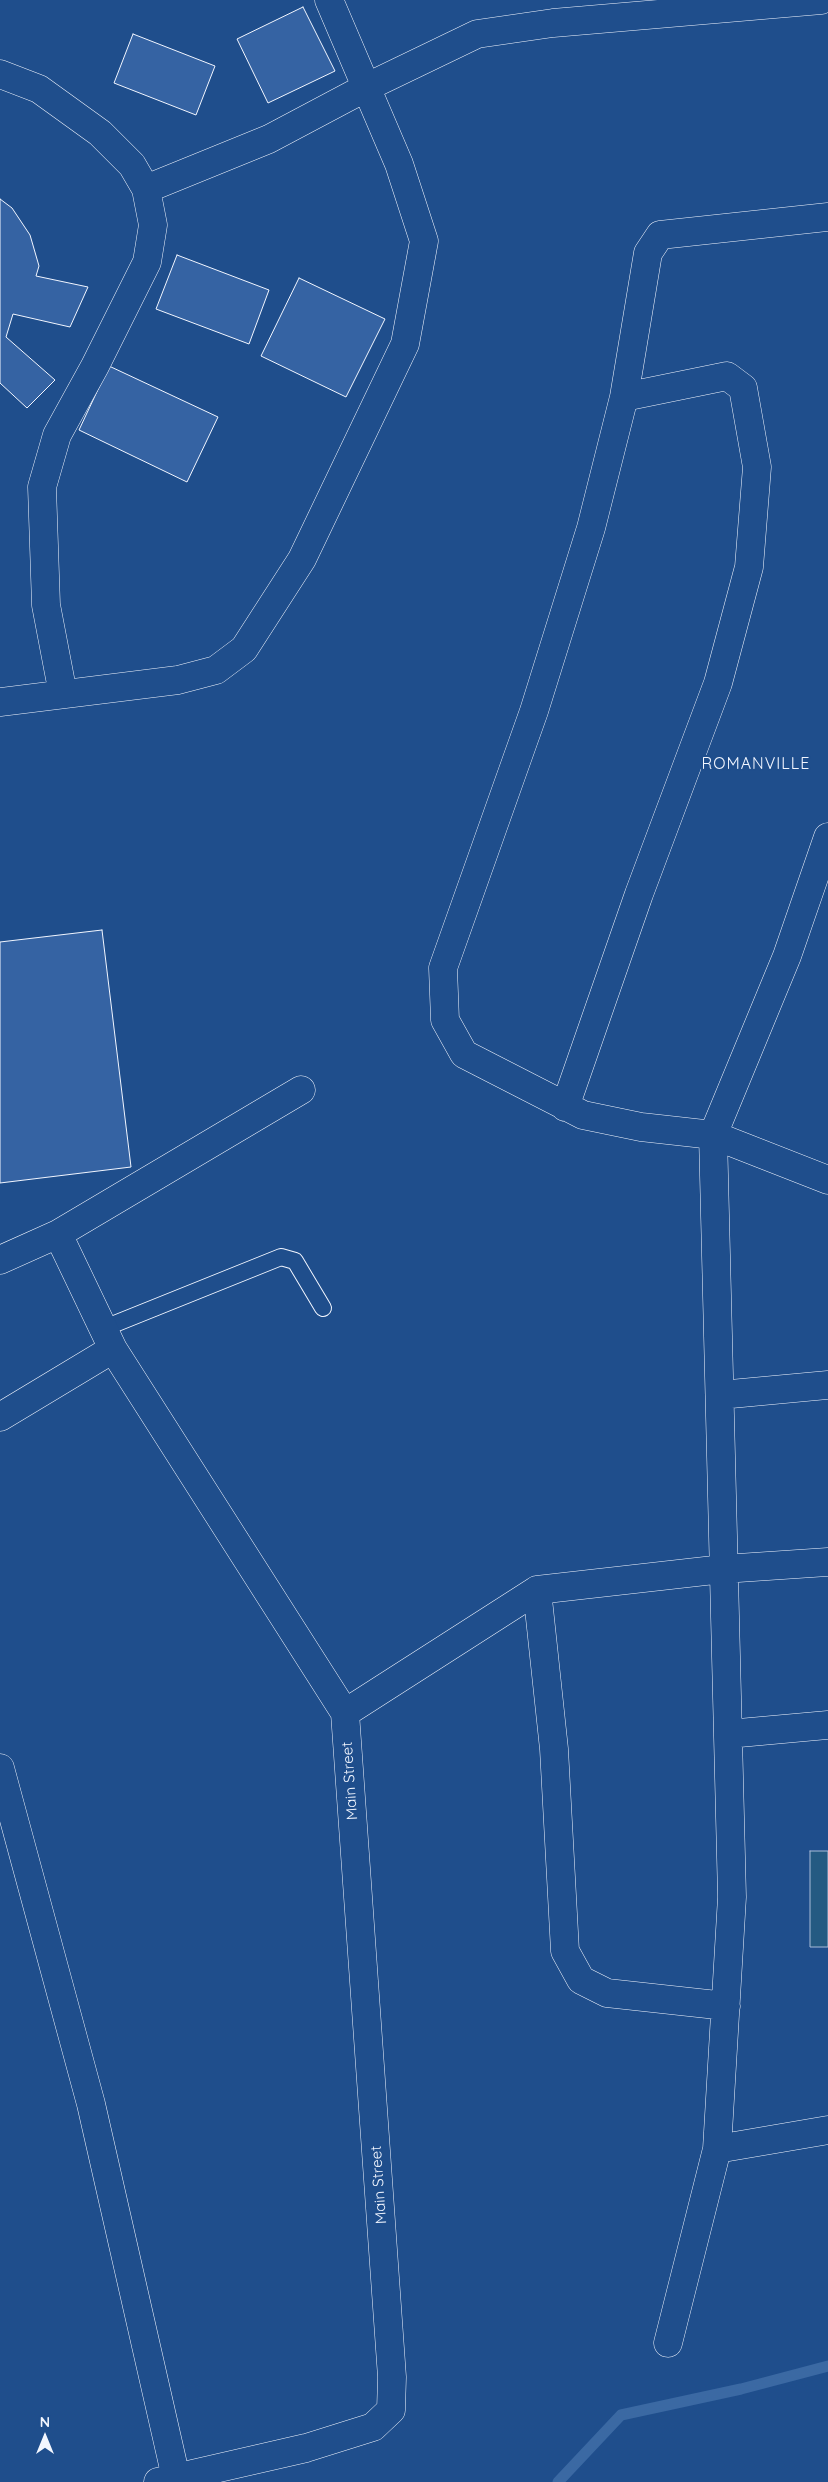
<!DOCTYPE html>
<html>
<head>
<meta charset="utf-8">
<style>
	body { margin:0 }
	#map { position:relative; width:828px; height:2482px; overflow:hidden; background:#1f4e8c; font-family:Quicksand,sans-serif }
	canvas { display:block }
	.north { position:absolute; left:20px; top:2412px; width:50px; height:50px; -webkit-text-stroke:4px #1f4e8c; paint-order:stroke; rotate:0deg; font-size:14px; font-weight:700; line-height:20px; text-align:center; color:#f2f6ff }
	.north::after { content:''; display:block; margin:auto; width:18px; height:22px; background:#f2f6ff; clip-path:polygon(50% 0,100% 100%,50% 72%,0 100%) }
</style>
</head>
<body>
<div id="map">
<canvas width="828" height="2482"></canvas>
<div class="north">N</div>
</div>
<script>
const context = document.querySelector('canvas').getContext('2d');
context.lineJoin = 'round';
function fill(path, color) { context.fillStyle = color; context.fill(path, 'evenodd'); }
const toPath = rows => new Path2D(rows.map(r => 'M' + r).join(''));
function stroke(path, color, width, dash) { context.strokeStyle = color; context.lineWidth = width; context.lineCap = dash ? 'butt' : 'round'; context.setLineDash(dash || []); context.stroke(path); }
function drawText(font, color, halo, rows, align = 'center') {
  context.font = font + ' Quicksand,sans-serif'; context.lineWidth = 4; context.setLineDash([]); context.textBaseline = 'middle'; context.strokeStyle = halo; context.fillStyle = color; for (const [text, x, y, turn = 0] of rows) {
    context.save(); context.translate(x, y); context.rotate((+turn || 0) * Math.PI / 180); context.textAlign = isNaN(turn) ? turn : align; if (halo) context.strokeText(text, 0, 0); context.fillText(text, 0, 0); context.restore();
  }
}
const green = toPath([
	[810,1851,828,1851,828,1947,810,1947,810,1851]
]);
const stream = toPath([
	[558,2482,621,2415,741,2389,828,2366]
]);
const building = toPath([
	[303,7,335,71,268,103,237,39,303,7],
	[133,34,215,66,196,115,114,83,133,34],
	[0,199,12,208,30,235,39,266,36,276,88,287,70,327,13,314,6,337,55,380,27,408,0,383,0,199],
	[177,255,269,290,249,344,156,309,177,255],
	[299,278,385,319,346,397,261,356,299,278],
	[109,366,218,417,187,482,79,430,109,366],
	[102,930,131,1167,0,1183,0,942,102,930]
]);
const service = toPath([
	[102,1329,281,1257,295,1261,323,1308]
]);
const minor = toPath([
	[0,74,39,89,100,133,132,165,146,189,153,225,147,262,95,366,57,435,42,487,46,605,63,694],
	[146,189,269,139,367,87,477,34,553,23,821,0],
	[828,217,660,235,648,253,624,397,591,528,534,711,443,968,445,1020,464,1054,583,1115,641,1127,713,1135,828,1180],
	[0,702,178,680,216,670,244,649,302,559,405,344,424,241,399,164,329,0],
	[565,1107,639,894,718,683,749,567,757,467,743,388,727,376,624,397],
	[58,1234,301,1090],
	[0,1260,58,1234,113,1349,345,1713,392,2377,391,2410,373,2427,306,2448,158,2482],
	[720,1395,828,1385],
	[0,1417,113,1349],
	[537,1590,554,1749,565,1951,581,1980,607,1993,726,2006],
	[345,1713,537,1590,723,1569,828,1562],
	[728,1734,828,1725],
	[0,1768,91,2104,177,2482],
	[717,2149,828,2130],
	[668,2343,717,2149,732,1897,713,1135,787,956,828,837]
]);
const streetNames = [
	["Main Street",350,1781,-94],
	["Main Street",379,2185,-94]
];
const neighbourhoodNames = [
	["ROMANVILLE",756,764]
];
fill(green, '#245a82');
stroke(green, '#a8bbd7', 1);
stroke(stream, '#3b69a3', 11);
fill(building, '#3563a3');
stroke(building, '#f2f6ff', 1);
stroke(service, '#f2f6ff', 18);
stroke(minor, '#f2f6ff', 29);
stroke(service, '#1f4e8c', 16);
stroke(minor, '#1f4e8c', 28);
drawText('15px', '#f2f6ff', '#1f4e8c', streetNames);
context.letterSpacing = '1px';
drawText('16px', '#f2f6ff', '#1f4e8c', neighbourhoodNames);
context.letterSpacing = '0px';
</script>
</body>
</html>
